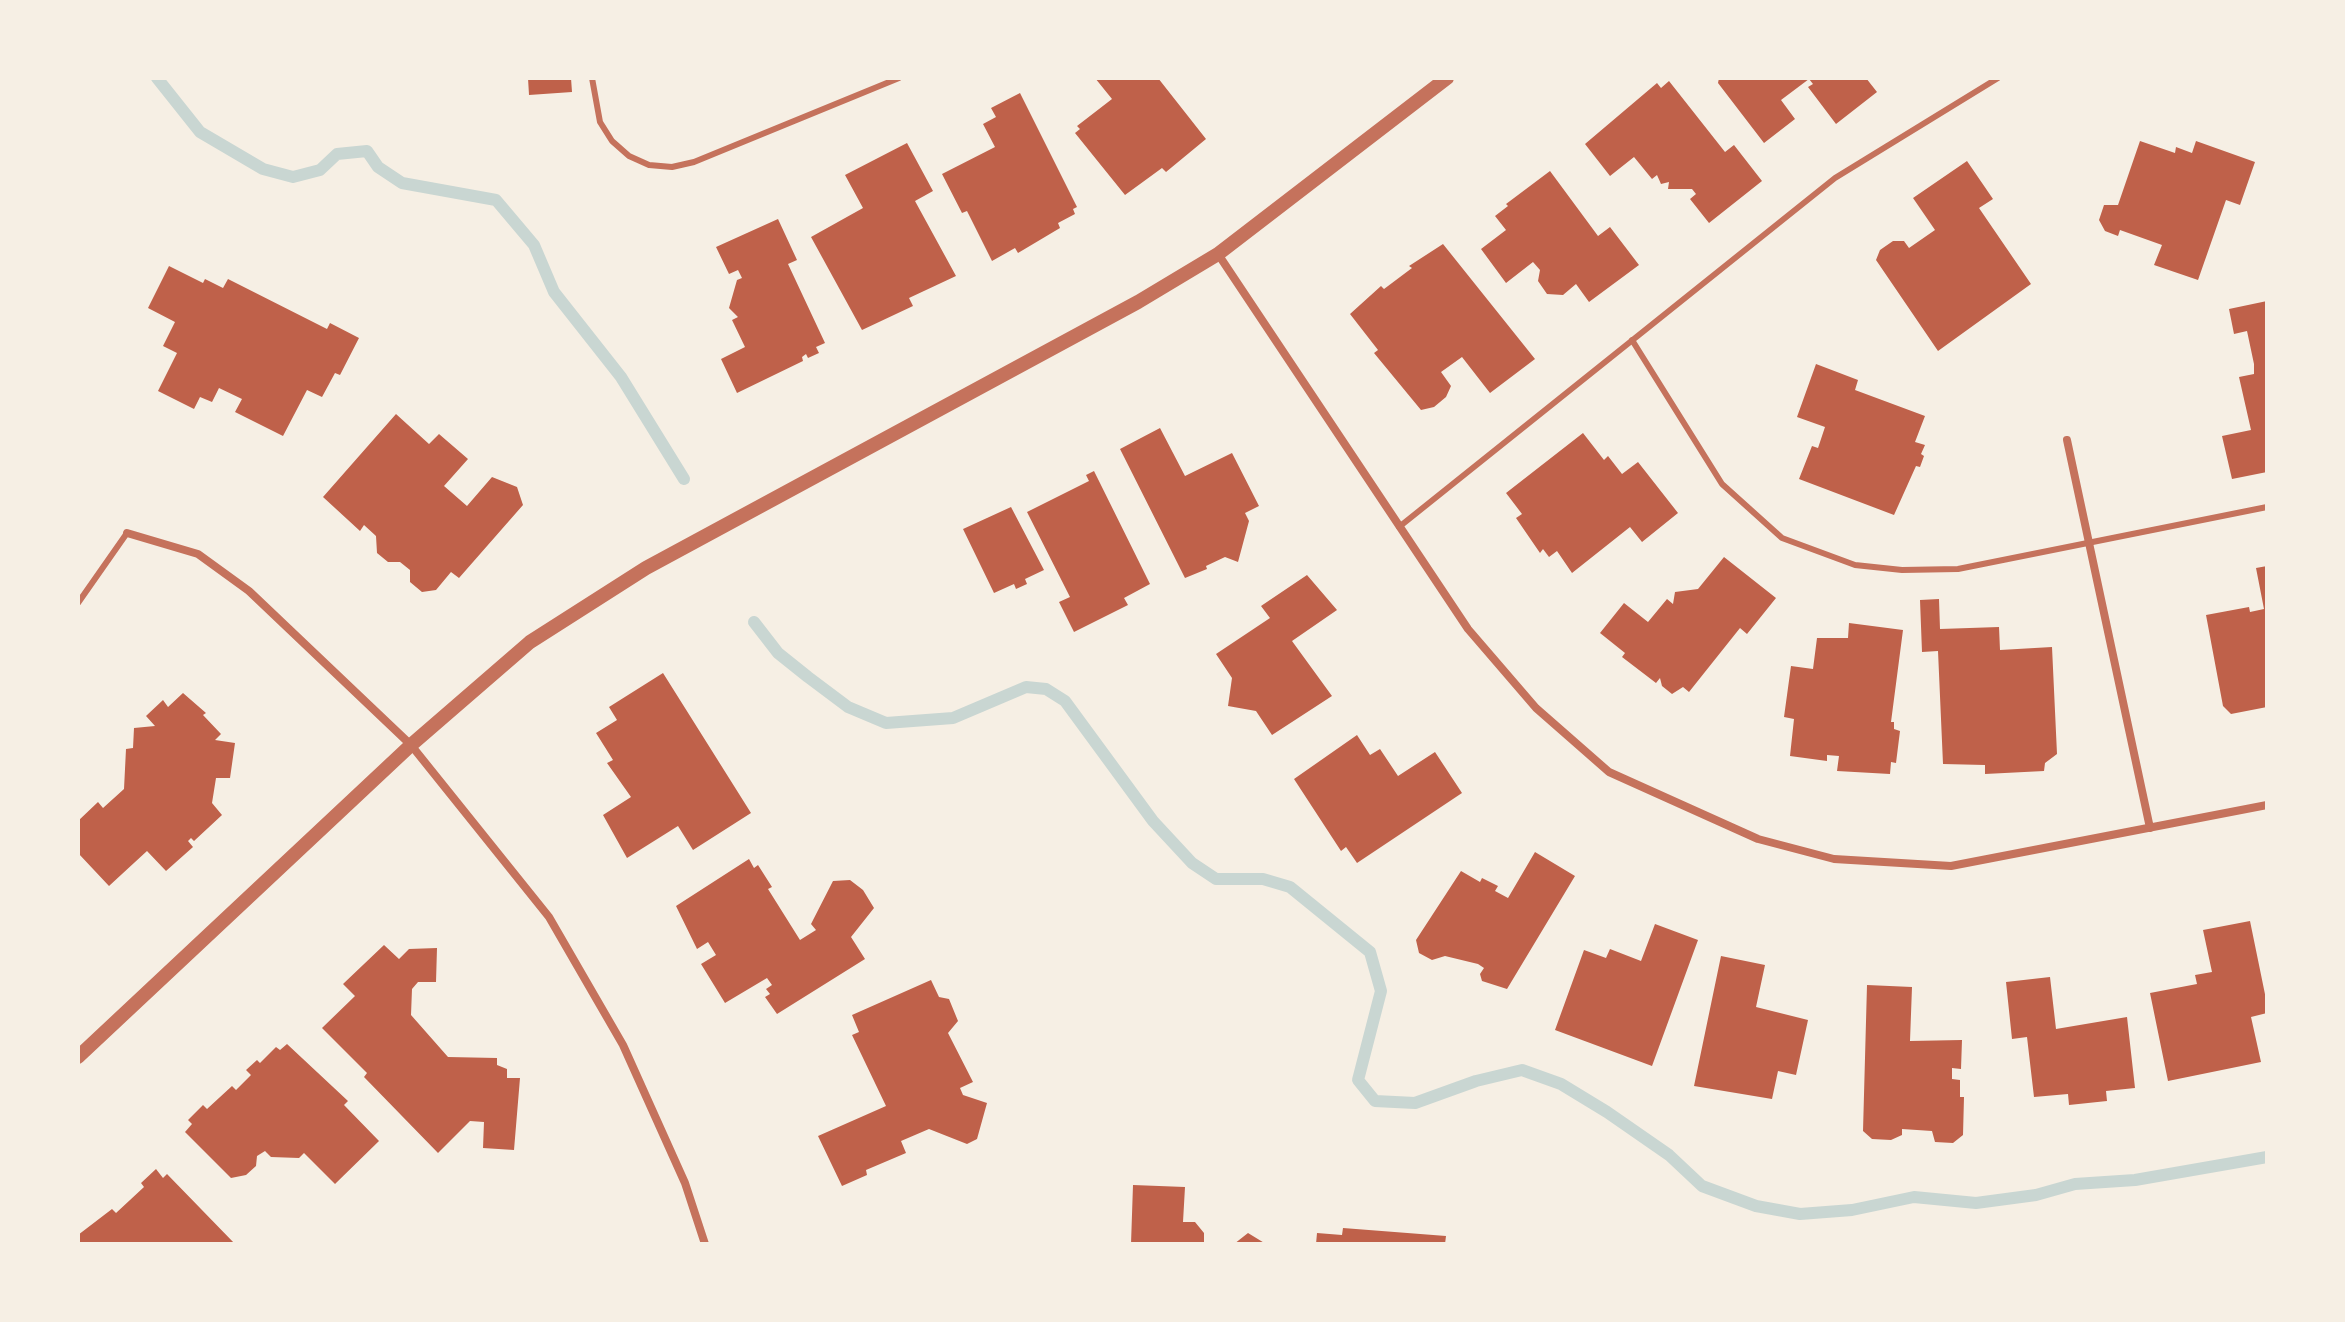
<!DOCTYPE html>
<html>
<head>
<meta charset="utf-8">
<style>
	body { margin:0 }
	#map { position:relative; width:2345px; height:1322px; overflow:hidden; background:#f6efe4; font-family:"Public Sans",sans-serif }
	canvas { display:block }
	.frame { position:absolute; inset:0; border:80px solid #f6efe4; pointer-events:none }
</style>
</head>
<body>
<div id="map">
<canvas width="2345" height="1322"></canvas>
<div class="frame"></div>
</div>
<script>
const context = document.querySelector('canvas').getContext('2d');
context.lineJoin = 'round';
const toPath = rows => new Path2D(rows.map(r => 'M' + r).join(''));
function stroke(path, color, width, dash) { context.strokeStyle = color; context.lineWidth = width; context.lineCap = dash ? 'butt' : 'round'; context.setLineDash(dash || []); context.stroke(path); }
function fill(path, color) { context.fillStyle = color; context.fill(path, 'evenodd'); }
const stream = toPath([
	[157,78,200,132,263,169,293,177,320,170,337,154,367,151,378,167,402,183,496,200,534,245,554,292,621,377,684,479],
	[754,622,778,653,808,677,848,707,886,723,953,718,1026,687,1046,689,1065,701,1153,821,1192,863,1216,879,1263,879,1290,887,1370,952,1381,991,1358,1080,1375,1101,1415,1103,1476,1081,1522,1070,1561,1084,1607,1112,1669,1155,1702,1186,1756,1206,1800,1214,1852,1210,1914,1197,1976,1203,2036,1195,2075,1184,2135,1180,2267,1157]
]);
const building = toPath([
	[528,78,571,78,572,92,529,95],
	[1095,78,1158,78,1206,139,1166,172,1162,168,1125,195,1075,133,1080,129,1077,126,1112,99],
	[1719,78,1866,78,1877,92,1836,124,1808,87,1813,84,1809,79,1781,100,1795,119,1764,143,1718,83],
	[1669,81,1725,152,1734,145,1762,181,1709,223,1690,199,1696,194,1692,189,1668,189,1669,182,1661,184,1657,175,1652,179,1634,157,1610,176,1585,144,1657,83,1661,88],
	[1020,93,1077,207,1073,209,1075,214,1058,223,1060,228,1018,253,1015,248,992,261,967,211,962,213,942,174,995,147,983,124,996,117,991,108],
	[2140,141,2175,153,2176,147,2192,153,2196,141,2255,162,2240,205,2226,200,2198,280,2154,265,2162,245,2120,230,2118,236,2105,231,2099,220,2104,205,2118,205],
	[907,143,933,191,915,201,956,276,909,298,913,306,862,330,811,237,863,208,845,175],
	[1967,161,1993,199,1979,208,2031,284,1938,351,1876,260,1880,250,1893,241,1904,241,1909,248,1935,230,1913,198],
	[1550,171,1598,236,1610,227,1639,265,1589,302,1576,284,1563,295,1547,294,1538,281,1540,270,1533,262,1506,283,1481,249,1506,230,1495,216,1508,206,1506,204],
	[778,219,797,260,788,264,825,343,816,347,819,353,808,358,806,354,802,357,803,361,737,393,721,359,745,347,732,320,738,317,729,308,737,280,742,278,738,270,729,274,716,247],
	[1443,244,1535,359,1490,393,1462,357,1441,372,1451,386,1446,397,1434,407,1421,410,1374,353,1378,350,1350,314,1381,286,1384,289,1412,268,1409,266],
	[169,266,203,283,205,279,223,288,228,279,327,329,330,323,359,338,340,375,335,373,322,397,307,390,283,436,235,412,242,399,219,388,212,402,200,397,194,409,158,391,177,353,163,346,175,322,148,308],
	[2267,301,2267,472,2232,479,2222,436,2251,430,2239,377,2254,374,2254,364,2247,331,2234,334,2229,309],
	[1816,364,1858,380,1855,390,1925,416,1915,442,1925,445,1921,454,1924,456,1920,467,1916,466,1894,515,1799,479,1812,446,1818,448,1825,427,1797,417],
	[396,414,429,444,439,434,468,459,444,486,467,506,492,477,517,487,523,505,459,578,451,572,436,590,422,592,410,582,410,570,400,562,388,562,377,553,376,536,364,525,360,531,323,497],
	[1160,428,1185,476,1232,453,1259,506,1245,513,1249,521,1238,562,1225,557,1206,566,1207,569,1185,578,1120,449],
	[1583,433,1604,460,1608,456,1622,474,1638,462,1678,513,1642,542,1630,527,1572,573,1557,551,1549,557,1543,549,1540,553,1516,518,1522,514,1506,493],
	[1094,471,1150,584,1124,598,1128,605,1074,632,1059,602,1070,597,1027,512,1089,481,1086,475],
	[1011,507,1044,570,1025,579,1027,584,1016,589,1014,584,994,593,963,529],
	[1724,557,1776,598,1747,634,1740,628,1689,692,1683,687,1672,694,1662,686,1660,678,1656,683,1622,657,1625,653,1600,633,1624,603,1648,622,1667,599,1673,604,1675,592,1698,589],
	[2267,566,2267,707,2231,714,2223,706,2206,615,2249,607,2250,612,2264,609,2256,568],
	[1307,575,1337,610,1292,641,1332,696,1272,735,1256,711,1228,706,1232,678,1216,654,1270,618,1261,606],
	[1939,599,1940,629,1999,627,2000,650,2052,647,2057,754,2045,763,2044,771,1985,774,1985,765,1943,764,1938,651,1922,652,1920,600],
	[1849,623,1903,630,1891,722,1894,722,1894,729,1900,731,1896,763,1891,762,1890,774,1837,771,1839,756,1827,755,1827,761,1790,756,1794,719,1784,717,1791,666,1813,669,1817,638,1848,638],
	[663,673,751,813,693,850,678,826,627,858,603,815,631,797,607,763,613,760,596,733,617,720,609,707],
	[183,693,206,713,203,715,221,734,215,740,235,743,230,778,216,778,212,803,222,815,194,841,191,838,188,841,193,847,166,871,147,851,109,886,78,853,78,821,98,802,103,808,124,789,126,749,133,748,134,728,155,726,146,716,163,700,168,707],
	[1357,735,1370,755,1380,749,1398,776,1435,752,1462,793,1357,863,1346,847,1341,851,1294,779],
	[1535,852,1575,876,1507,989,1482,981,1480,974,1484,968,1478,964,1445,956,1432,960,1419,953,1416,940,1461,871,1480,882,1482,878,1498,886,1495,891,1508,898],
	[749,859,754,868,758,865,772,887,768,889,800,940,816,930,811,924,833,881,850,880,863,890,874,908,851,937,865,959,777,1014,765,997,770,994,766,989,772,985,767,978,725,1003,701,964,716,955,708,942,697,949,676,906],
	[2250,921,2267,1004,2267,1013,2251,1017,2261,1062,2168,1081,2150,993,2197,984,2195,975,2212,972,2203,930],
	[1655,924,1698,940,1652,1066,1555,1030,1584,950,1606,958,1610,949,1641,961],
	[384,945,399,959,409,949,437,948,436,982,418,982,412,989,411,1015,448,1057,497,1058,497,1065,507,1069,507,1078,520,1078,514,1150,483,1148,484,1122,470,1121,438,1153,364,1077,367,1073,322,1028,355,996,343,984],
	[1721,956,1765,965,1756,1007,1808,1020,1796,1075,1778,1071,1772,1099,1694,1086],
	[2050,977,2056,1029,2127,1017,2135,1088,2106,1091,2107,1101,2069,1105,2068,1094,2034,1097,2027,1037,2012,1039,2006,982],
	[931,980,939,997,949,999,958,1021,948,1033,973,1082,960,1088,963,1095,987,1103,977,1139,967,1144,929,1129,901,1141,906,1153,866,1170,867,1175,842,1186,818,1136,886,1106,852,1035,859,1032,852,1015],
	[1867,985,1912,987,1910,1041,1962,1040,1961,1069,1952,1068,1952,1079,1960,1080,1960,1097,1964,1097,1963,1135,1953,1143,1935,1142,1932,1131,1902,1129,1902,1135,1891,1140,1872,1139,1863,1131],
	[287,1044,348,1101,344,1105,379,1141,335,1184,304,1153,299,1158,271,1157,265,1151,257,1156,256,1166,246,1175,231,1178,185,1132,192,1124,188,1120,203,1105,207,1109,232,1086,236,1090,251,1075,246,1070,257,1060,260,1063,276,1047,280,1050],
	[156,1169,163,1178,167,1174,235,1244,78,1244,78,1235,112,1209,116,1213,144,1187,141,1183],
	[1133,1185,1185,1187,1183,1222,1195,1222,1204,1233,1204,1244,1131,1244],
	[1343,1228,1446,1236,1445,1244,1316,1244,1317,1233,1342,1235],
	[1248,1233,1266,1244,1234,1244]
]);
const service = toPath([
	[592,78,600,122,612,141,629,156,649,165,672,167,694,162,899,78],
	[1632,340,1722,484,1782,538,1855,565,1902,570,1958,569,2267,507],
	[1399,527,1835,178,1998,78],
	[78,603,127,533]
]);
const minor = toPath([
	[1218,254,1468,629,1536,708,1609,772,1758,839,1834,859,1951,866,2267,805],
	[2067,440,2150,828],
	[127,533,198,554,249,591,411,745,549,917,623,1045,685,1183,705,1244]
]);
const tertiary = toPath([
	[78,1057,411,745,530,642,646,568,1138,302,1218,254,1447,78]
]);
stroke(stream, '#c9d6d2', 12);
fill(building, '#bf614a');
stroke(service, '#c5725c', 6);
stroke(minor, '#c5725c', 8);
stroke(tertiary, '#c5725c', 14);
</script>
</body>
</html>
